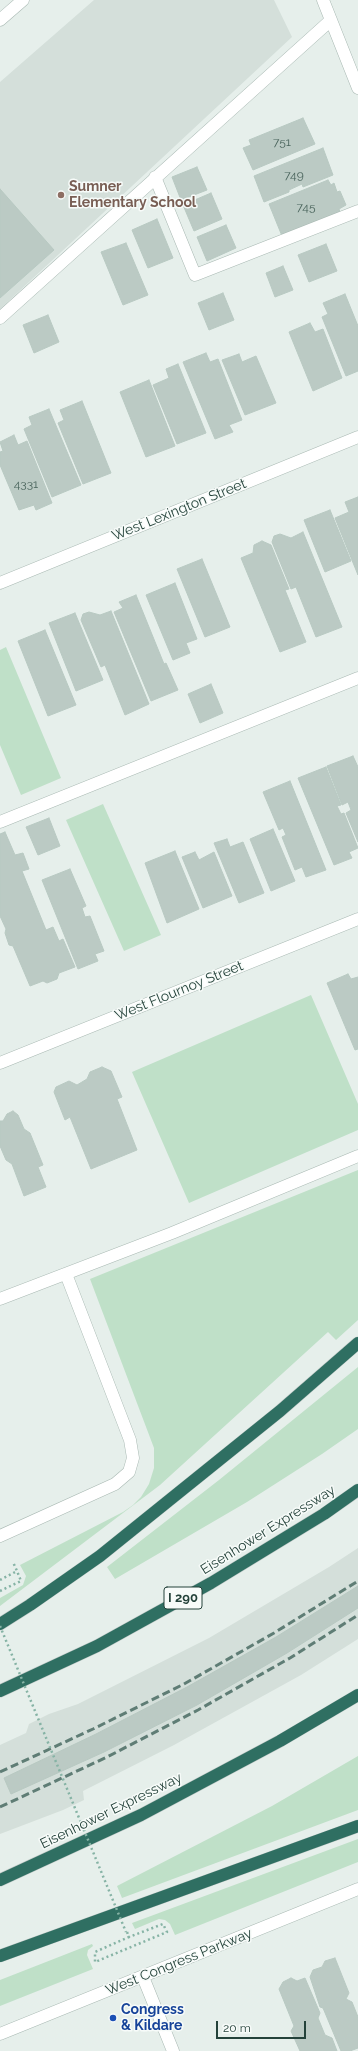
<!DOCTYPE html>
<html>
<head>
<meta charset="utf-8">
<style>
	body { margin:0 }
	#map { position:relative; width:358px; height:2051px; overflow:hidden; background:#e6efeb; font-family:Raleway,sans-serif }
	canvas { display:block }
	.scale { position:absolute; left:216px; top:2021px; width:90px; height:18px; box-sizing:border-box; border:2px solid #24423a; border-top:0; padding-left:5px; font-size:12px; line-height:14px; white-space:nowrap; color:#24423a; -webkit-text-stroke:3px #f7fbf9; paint-order:stroke }
</style>
</head>
<body>
<div id="map">
<canvas width="358" height="2051"></canvas>
<div class="scale">20 m</div>
</div>
<script>
const context = document.querySelector('canvas').getContext('2d');
context.lineJoin = 'round';
function fill(path, color) { context.fillStyle = color; context.fill(path, 'evenodd'); }
const toPath = rows => new Path2D(rows.map(r => 'M' + r).join(''));
function stroke(path, color, width, dash) { context.strokeStyle = color; context.lineWidth = width; context.lineCap = dash ? 'butt' : 'round'; context.setLineDash(dash || []); context.stroke(path); }
function drawText(font, color, halo, rows, align = 'center') {
  context.font = font + ' Raleway,sans-serif'; context.lineWidth = 3; context.setLineDash([]); context.textBaseline = 'middle'; context.strokeStyle = halo; context.fillStyle = color; for (const [text, x, y, turn = 0] of rows) {
    context.save(); context.translate(x, y); context.rotate((+turn || 0) * Math.PI / 180); context.textAlign = isNaN(turn) ? turn : align; if (halo) context.strokeText(text, 0, 0); context.fillText(text, 0, 0); context.restore();
  }
}
const built = toPath([
	[94,0,274,0,292,37,0,309,0,82],
	[358,1548,358,1639,301,1675,174,1745,83,1791,84,1800,63,1810,0,1834,0,1745,26,1733,29,1724,49,1714,78,1704,209,1638,329,1567]
]);
const green = toPath([
	[6,647,61,778,21,795,0,745,0,650],
	[103,804,161,935,124,951,66,820],
	[311,995,358,1104,358,1130,189,1203,132,1072],
	[358,1170,358,1320,336,1340,328,1332,160,1485,0,1606,0,1598,23,1585,26,1576,20,1565,123,1512,133,1505,141,1497,149,1484,154,1468,154,1448,90,1279],
	[358,1367,358,1429,322,1454,247,1502,115,1579,107,1567,219,1480],
	[358,1756,358,1810,122,1898,117,1886,272,1806],
	[358,1839,358,1862,175,1935,170,1924,165,1920,159,1919,135,1929,132,1923],
	[92,1944,93,1946,88,1950,87,1955,93,1969,0,2006,0,1980]
]);
const building = toPath([
	[303,118,315,144,253,170,243,148,251,145,249,140,303,118],
	[323,148,333,175,303,187,302,184,289,190,289,192,264,202,254,176,323,148],
	[197,167,207,190,181,200,172,177,197,167],
	[328,180,331,185,334,183,337,192,340,191,346,205,339,209,340,212,282,236,269,204,328,180],
	[0,189,54,250,0,298,0,189],
	[211,193,222,219,194,231,183,205,211,193],
	[157,219,173,258,148,268,132,230,157,219],
	[226,225,236,248,207,261,197,237,226,225],
	[126,243,148,295,123,305,101,252,126,243],
	[326,244,337,271,309,282,298,255,326,244],
	[283,266,293,290,275,297,266,273,283,266],
	[223,293,234,320,209,330,198,303,223,293],
	[345,294,358,326,358,371,346,376,322,317,328,314,323,303,345,294],
	[48,315,59,342,34,353,23,325,48,315],
	[310,323,315,332,323,329,342,378,313,391,289,332,310,323],
	[206,353,210,362,218,359,242,420,229,425,233,432,215,439,183,362,206,353],
	[239,354,242,362,256,356,276,403,245,415,222,360,239,354],
	[178,364,206,433,177,444,153,385,169,378,166,369,178,364],
	[149,380,175,446,146,457,120,392,149,380],
	[82,401,111,473,83,484,58,423,64,420,60,410,82,401],
	[49,409,81,485,52,497,24,429,32,425,29,417,49,409],
	[14,435,18,445,27,441,52,503,36,510,34,505,19,510,0,465,0,452,3,451,0,442,14,435],
	[358,497,358,575,335,518,349,512,345,502,358,497],
	[330,510,351,561,325,572,304,520,330,510],
	[303,532,342,627,316,637,296,587,291,589,272,542,274,536,280,534,291,538,303,532],
	[262,541,271,545,289,589,285,590,306,642,280,652,241,558,253,553,254,545,262,541],
	[202,559,230,627,205,637,177,569,202,559],
	[175,583,197,639,186,643,190,653,173,660,146,595,175,583],
	[136,595,164,664,166,663,178,690,151,701,114,612,123,608,119,602,136,595],
	[111,611,149,704,125,715,105,665,101,667,81,620,83,614,89,612,100,615,111,611],
	[75,613,103,680,76,691,49,623,75,613],
	[45,630,76,705,48,716,18,641,45,630],
	[211,684,223,713,200,723,188,694,211,684],
	[353,756,358,767,358,842,346,813,351,810,348,802,342,805,327,766,353,756],
	[326,767,341,805,337,806,341,814,344,813,358,848,349,852,352,858,334,865,298,778,326,767],
	[290,781,326,870,306,877,302,867,295,870,282,837,286,835,283,828,279,830,263,792,290,781],
	[49,818,60,846,38,855,26,827,49,818],
	[273,829,295,881,271,891,250,839,273,829],
	[5,832,15,855,23,853,29,869,22,871,46,930,53,927,59,941,63,939,75,967,59,973,57,979,47,983,43,981,30,986,13,946,9,945,5,933,6,929,0,916,0,834,5,832],
	[227,839,230,847,243,842,264,893,239,903,214,843,227,839],
	[175,851,199,909,167,923,145,863,175,851],
	[195,852,199,860,214,852,232,896,203,908,182,857,195,852],
	[70,869,86,906,82,908,85,917,90,916,104,951,95,954,98,961,78,969,42,880,70,869],
	[348,974,351,979,358,977,358,1049,355,1050,327,983,348,974],
	[102,1067,111,1071,122,1097,117,1099,137,1150,91,1169,70,1117,65,1120,54,1092,56,1087,69,1081,77,1085,87,1079,90,1072,102,1067],
	[13,1111,18,1115,24,1129,30,1133,43,1165,38,1167,46,1187,24,1196,12,1164,6,1160,0,1146,0,1121,3,1121,7,1114,13,1111],
	[358,1586,358,1608,287,1653,197,1705,104,1752,11,1794,4,1778,96,1734,187,1687,276,1637,358,1586],
	[335,1958,349,1993,346,1999,352,2002,358,2017,358,2048,350,2051,341,2051,323,2008,320,2007,310,1977,313,1970,322,1967,325,1961,335,1958],
	[291,1978,297,1981,305,1978,320,2013,318,2018,325,2035,332,2038,337,2051,300,2051,291,2031,294,2026,279,1989,283,1982,291,1978]
]);
const path = toPath([
	[0,1580,17,1571,13,1562],
	[0,1591,21,1581,17,1571],
	[127,1932,129,1937,95,1952,95,1962,167,1932,163,1924,129,1937]
]);
const minor = toPath([
	[323,0,358,88],
	[0,20,23,0],
	[155,177,195,275,358,211],
	[0,318,331,20],
	[0,583,358,437],
	[0,822,358,678],
	[0,1063,358,919],
	[0,1299,172,1233,358,1156],
	[0,1536,115,1484,129,1472,133,1458,130,1440,66,1274],
	[143,1977,173,2051],
	[0,2034,358,1889]
]);
const highway = toPath([
	[0,1624,30,1605,100,1556,280,1411,358,1343],
	[0,1691,97,1646,211,1583,324,1514,358,1490],
	[0,1880,141,1815,280,1741,358,1695],
	[0,1956,358,1826]
]);
const rail = toPath([
	[0,1772,93,1729,184,1684,274,1633,358,1581],
	[0,1807,107,1757,198,1710,290,1658,358,1615]
]);
const pathBridge = toPath([
	[0,1626,126,1932]
]);
const markers = [
	[61,195,4,"#8d6e63"],
	[113,2018,4,"#1a4fb4"]
];
const numberNames = [
	["751",282,142],
	["749",294,175],
	["745",306,207],
	["4331",26,484]
];
const shields = [
	[183,1598,38]
];
const shieldNames = [
	["I 290",183,1598]
];
const educationNames = [
	["Sumner",69,187],
	["Elementary School",69,203]
];
const streetNames = [
	["West Lexington Street",179,510,-22],
	["West Flournoy Street",179,991,-22],
	["Eisenhower Expressway",268,1530,-32],
	["Eisenhower Expressway",111,1811,-26],
	["West Congress Parkway",179,1962,-22]
];
const transitNames = [
	["Congress",121,2010],
	["& Kildare",121,2026]
];
fill(built, '#d4dfda');
fill(green, '#bfe0c8');
fill(building, '#bbcac4');
stroke(building, '#b8c9c2', 1);
stroke(minor, '#a8b8b2', 13);
stroke(highway, '#c2cac8', 13);
stroke(path, '#86b3a5', 2.5, [2, 3]);
stroke(minor, '#fff', 12);
stroke(highway, '#2f6f62', 12);
stroke(rail, '#5f7d75', 3, [8, 4]);
stroke(pathBridge, '#86b3a5', 2.5, [2, 3]);
for (const [x, y, r, color] of markers) { const dot = new Path2D(); dot.arc(x, y, r, 0, 2 * Math.PI); context.fillStyle = color; context.fill(dot); stroke(dot, '#f7fbf9', 1.5); }
drawText('12px', '#4a645c', null, numberNames);
for (const [x, y, w] of shields) { const box = new Path2D(); box.roundRect(x - w / 2, y - 11, w, 22, 3); context.fillStyle = '#f7fbf9'; context.fill(box); stroke(box, '#24423a', 1); }
drawText('bold 13px', '#24423a', null, shieldNames);
drawText('bold 14px', '#785e54', '#f7fbf9', educationNames, 'left');
drawText('14px', '#24423a', '#f7fbf9', streetNames);
drawText('bold 14px', '#164399', '#f7fbf9', transitNames, 'left');
</script>
</body>
</html>
